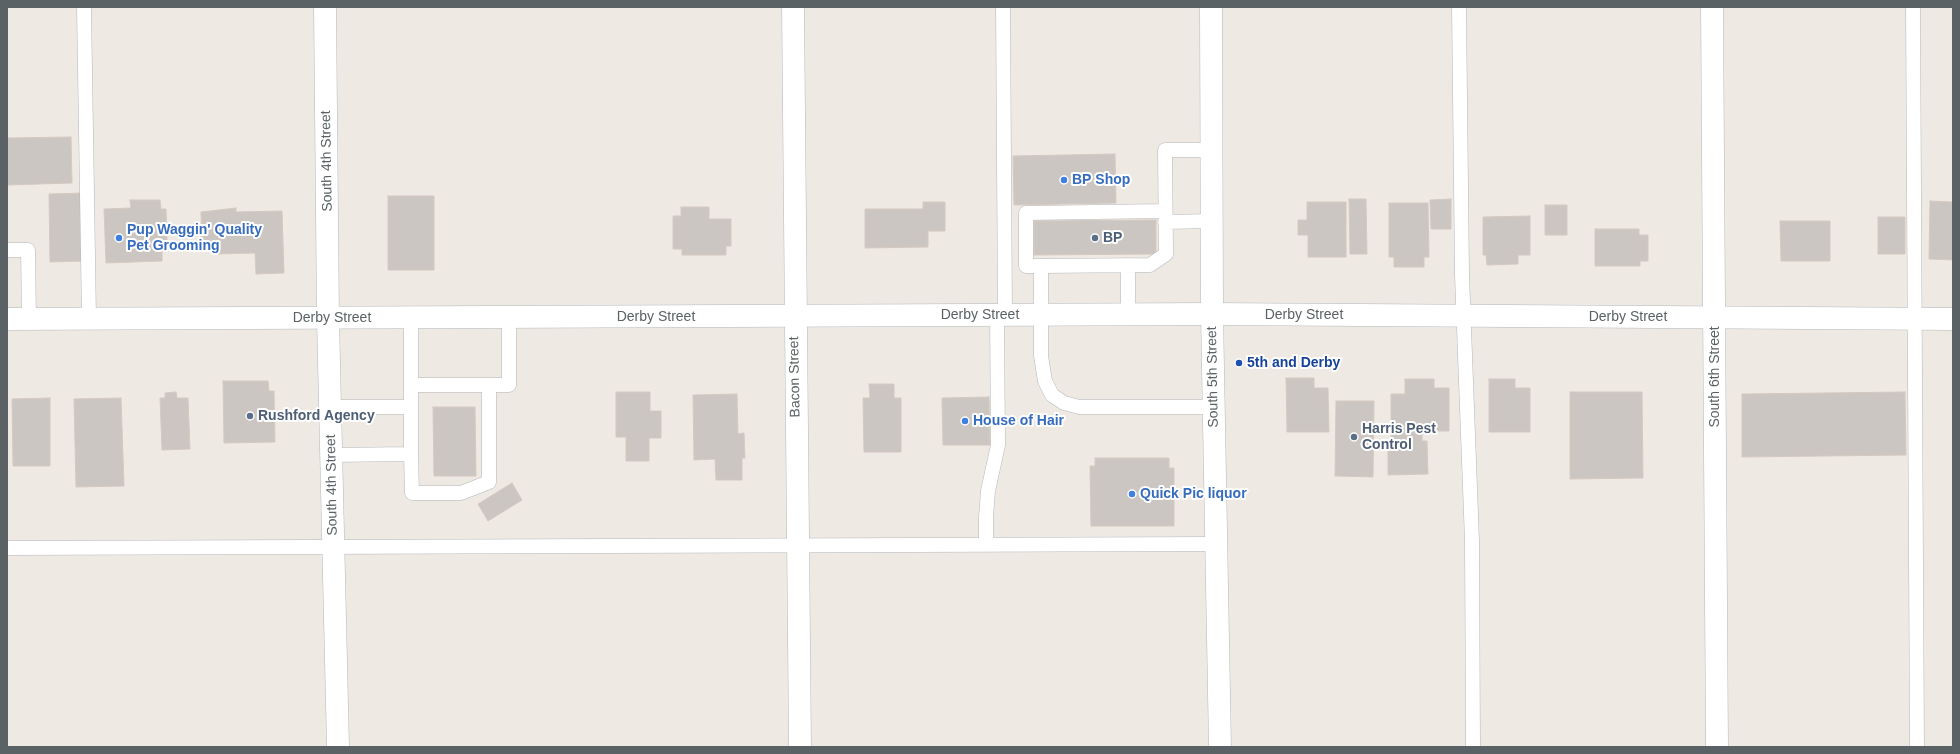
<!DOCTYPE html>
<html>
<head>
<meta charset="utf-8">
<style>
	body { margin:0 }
	#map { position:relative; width:1960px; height:754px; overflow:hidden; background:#efe9e3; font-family:Helvetica,sans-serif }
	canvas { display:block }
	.frame { position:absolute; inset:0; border:8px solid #5b6265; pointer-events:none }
</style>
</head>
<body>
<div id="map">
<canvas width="1960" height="754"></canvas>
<div class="frame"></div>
</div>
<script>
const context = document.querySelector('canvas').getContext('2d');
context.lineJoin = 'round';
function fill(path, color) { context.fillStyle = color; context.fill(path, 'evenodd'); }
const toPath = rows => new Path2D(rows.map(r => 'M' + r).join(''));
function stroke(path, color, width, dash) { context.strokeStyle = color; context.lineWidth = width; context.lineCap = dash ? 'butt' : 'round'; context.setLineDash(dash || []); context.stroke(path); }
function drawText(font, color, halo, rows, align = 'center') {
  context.font = font + ' Helvetica,sans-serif'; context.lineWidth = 4; context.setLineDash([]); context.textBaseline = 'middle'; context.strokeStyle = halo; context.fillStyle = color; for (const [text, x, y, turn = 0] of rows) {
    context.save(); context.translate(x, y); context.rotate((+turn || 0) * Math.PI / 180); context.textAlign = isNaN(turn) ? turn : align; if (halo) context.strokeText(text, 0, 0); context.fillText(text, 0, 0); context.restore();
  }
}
const building = toPath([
	[71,137,72,183,7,185,7,138,71,137],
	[1115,154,1116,203,1014,205,1013,156,1115,154],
	[83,193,85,261,50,262,49,194,83,193],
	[388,196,434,196,434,270,388,270,388,196],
	[1349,199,1366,199,1367,254,1350,254,1349,199],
	[1451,199,1451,229,1431,229,1430,200,1451,199],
	[130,200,160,200,161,209,166,209,167,241,162,241,162,261,106,263,104,209,131,208,130,200],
	[1930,201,1953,202,1953,260,1929,259,1930,201],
	[923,202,945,202,945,231,928,231,928,247,865,248,865,209,923,209,923,202],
	[1307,202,1346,202,1346,257,1308,257,1308,235,1298,235,1298,220,1307,220,1307,202],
	[1389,203,1428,203,1429,257,1424,257,1424,267,1394,267,1394,257,1389,257,1389,203],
	[1545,205,1567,205,1567,235,1545,235,1545,205],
	[681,207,709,207,709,219,731,219,731,246,726,246,726,255,682,255,682,249,673,249,673,216,681,216,681,207],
	[236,208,236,212,282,211,284,273,256,274,255,253,218,254,218,250,202,251,201,212,236,208],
	[1530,216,1530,255,1518,255,1518,264,1487,265,1486,255,1483,255,1483,217,1530,216],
	[1878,217,1905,217,1905,254,1878,254,1878,217],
	[1156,220,1156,254,1034,255,1034,221,1156,220],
	[1780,221,1830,221,1830,261,1781,261,1780,221],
	[1595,229,1639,229,1639,235,1648,235,1648,261,1640,261,1640,266,1595,266,1595,229],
	[1286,378,1314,378,1314,388,1328,388,1329,432,1287,432,1286,378],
	[1405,379,1434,379,1434,388,1449,388,1449,431,1422,431,1422,441,1427,441,1428,474,1388,475,1388,441,1391,441,1391,394,1405,394,1405,379],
	[1489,379,1515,379,1515,388,1530,388,1530,432,1489,432,1489,379],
	[223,381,268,381,269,391,274,391,275,442,224,443,223,381],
	[869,384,894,384,894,398,901,398,901,452,864,452,863,398,870,398,869,384],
	[176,392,177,398,188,398,190,449,162,450,160,398,165,398,165,393,176,392],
	[616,392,650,392,650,411,661,411,661,438,649,438,649,461,626,461,626,437,616,437,616,392],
	[1570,392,1642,392,1643,478,1570,479,1570,392],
	[1905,392,1906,455,1742,457,1742,394,1905,392],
	[737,394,738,434,744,433,745,458,742,458,742,480,716,480,715,459,694,460,693,395,737,394],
	[989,397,990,445,943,445,942,398,989,397],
	[50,398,50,466,13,466,12,399,50,398],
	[121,398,124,486,76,487,74,399,121,398],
	[1336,401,1374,401,1373,477,1335,476,1336,401],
	[433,407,475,407,476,476,434,476,433,407],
	[1095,458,1169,458,1169,468,1174,468,1174,526,1091,526,1090,466,1095,466,1095,458],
	[512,483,522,500,488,521,478,504,512,483]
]);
const service = toPath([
	[84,7,89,319],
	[1003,7,1005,315],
	[1459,7,1462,275,1472,541,1473,747],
	[1913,7,1917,747],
	[1211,150,1165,150,1166,254,1150,265,1041,266,1041,356,1045,381,1052,395,1064,403,1079,407,1213,407],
	[1165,222,1211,221],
	[7,250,28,250,29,319],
	[1128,265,1128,315],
	[1041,266,1026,266,1026,213,1165,211],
	[411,385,509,385,509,318],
	[330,407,411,407,411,318],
	[411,407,411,454],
	[331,455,411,454,412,493,461,493,489,482,489,385],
	[986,545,986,517,988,491,998,445,997,315],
	[7,548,1216,544]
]);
const minor = toPath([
	[325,7,328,319,338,747],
	[793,7,800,747],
	[1712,7,1717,747]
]);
const tertiary = toPath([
	[1211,7,1212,314,1220,747]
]);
const secondary = toPath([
	[7,319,1212,314,1953,319]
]);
const markers = [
	[1064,180,4,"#3f7fe0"],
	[119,238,4,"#3f7fe0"],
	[1095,238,4,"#5c6f8a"],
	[1239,363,4,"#1a4fb4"],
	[250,416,4,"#5c6f8a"],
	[965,421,4,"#3f7fe0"],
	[1354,437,4,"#5c6f8a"],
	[1132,494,4,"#3f7fe0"]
];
const streetNames = [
	["South 4th Street",327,161,-91],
	["Derby Street",980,315],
	["Derby Street",1304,315],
	["Derby Street",656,317],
	["Derby Street",1628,317],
	["Derby Street",332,318],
	["Bacon Street",795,377,-91],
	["South 5th Street",1213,377,-91],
	["South 6th Street",1715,377,-90],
	["South 4th Street",332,485,-91]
];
const shopNames = [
	["BP Shop",1072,180],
	["Pup Waggin' Quality",127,230],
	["Pet Grooming",127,246],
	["House of Hair",973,421],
	["Quick Pic liquor",1140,494]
];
const serviceNames = [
	["BP",1103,238],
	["Rushford Agency",258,416],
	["Harris Pest",1362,429],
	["Control",1362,445]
];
const transitNames = [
	["5th and Derby",1247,363]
];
fill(building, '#ccc6c2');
stroke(building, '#d4c9c0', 1);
stroke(service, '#b3b8bb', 15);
stroke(minor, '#b3b8bb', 23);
stroke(tertiary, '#b3b8bb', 23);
stroke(secondary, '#b2b8bc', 23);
stroke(service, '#fff', 14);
stroke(minor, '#fff', 22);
stroke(tertiary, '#fff', 22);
stroke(secondary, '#fff', 22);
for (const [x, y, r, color] of markers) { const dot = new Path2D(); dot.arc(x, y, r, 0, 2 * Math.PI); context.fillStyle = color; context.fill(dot); stroke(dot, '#fff', 1.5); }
drawText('14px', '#5b6265', '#fff', streetNames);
drawText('bold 14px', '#366cbe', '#fff', shopNames, 'left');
drawText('bold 14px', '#4e5e75', '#fff', serviceNames, 'left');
drawText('bold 14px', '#164399', '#fff', transitNames, 'left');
</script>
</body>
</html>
